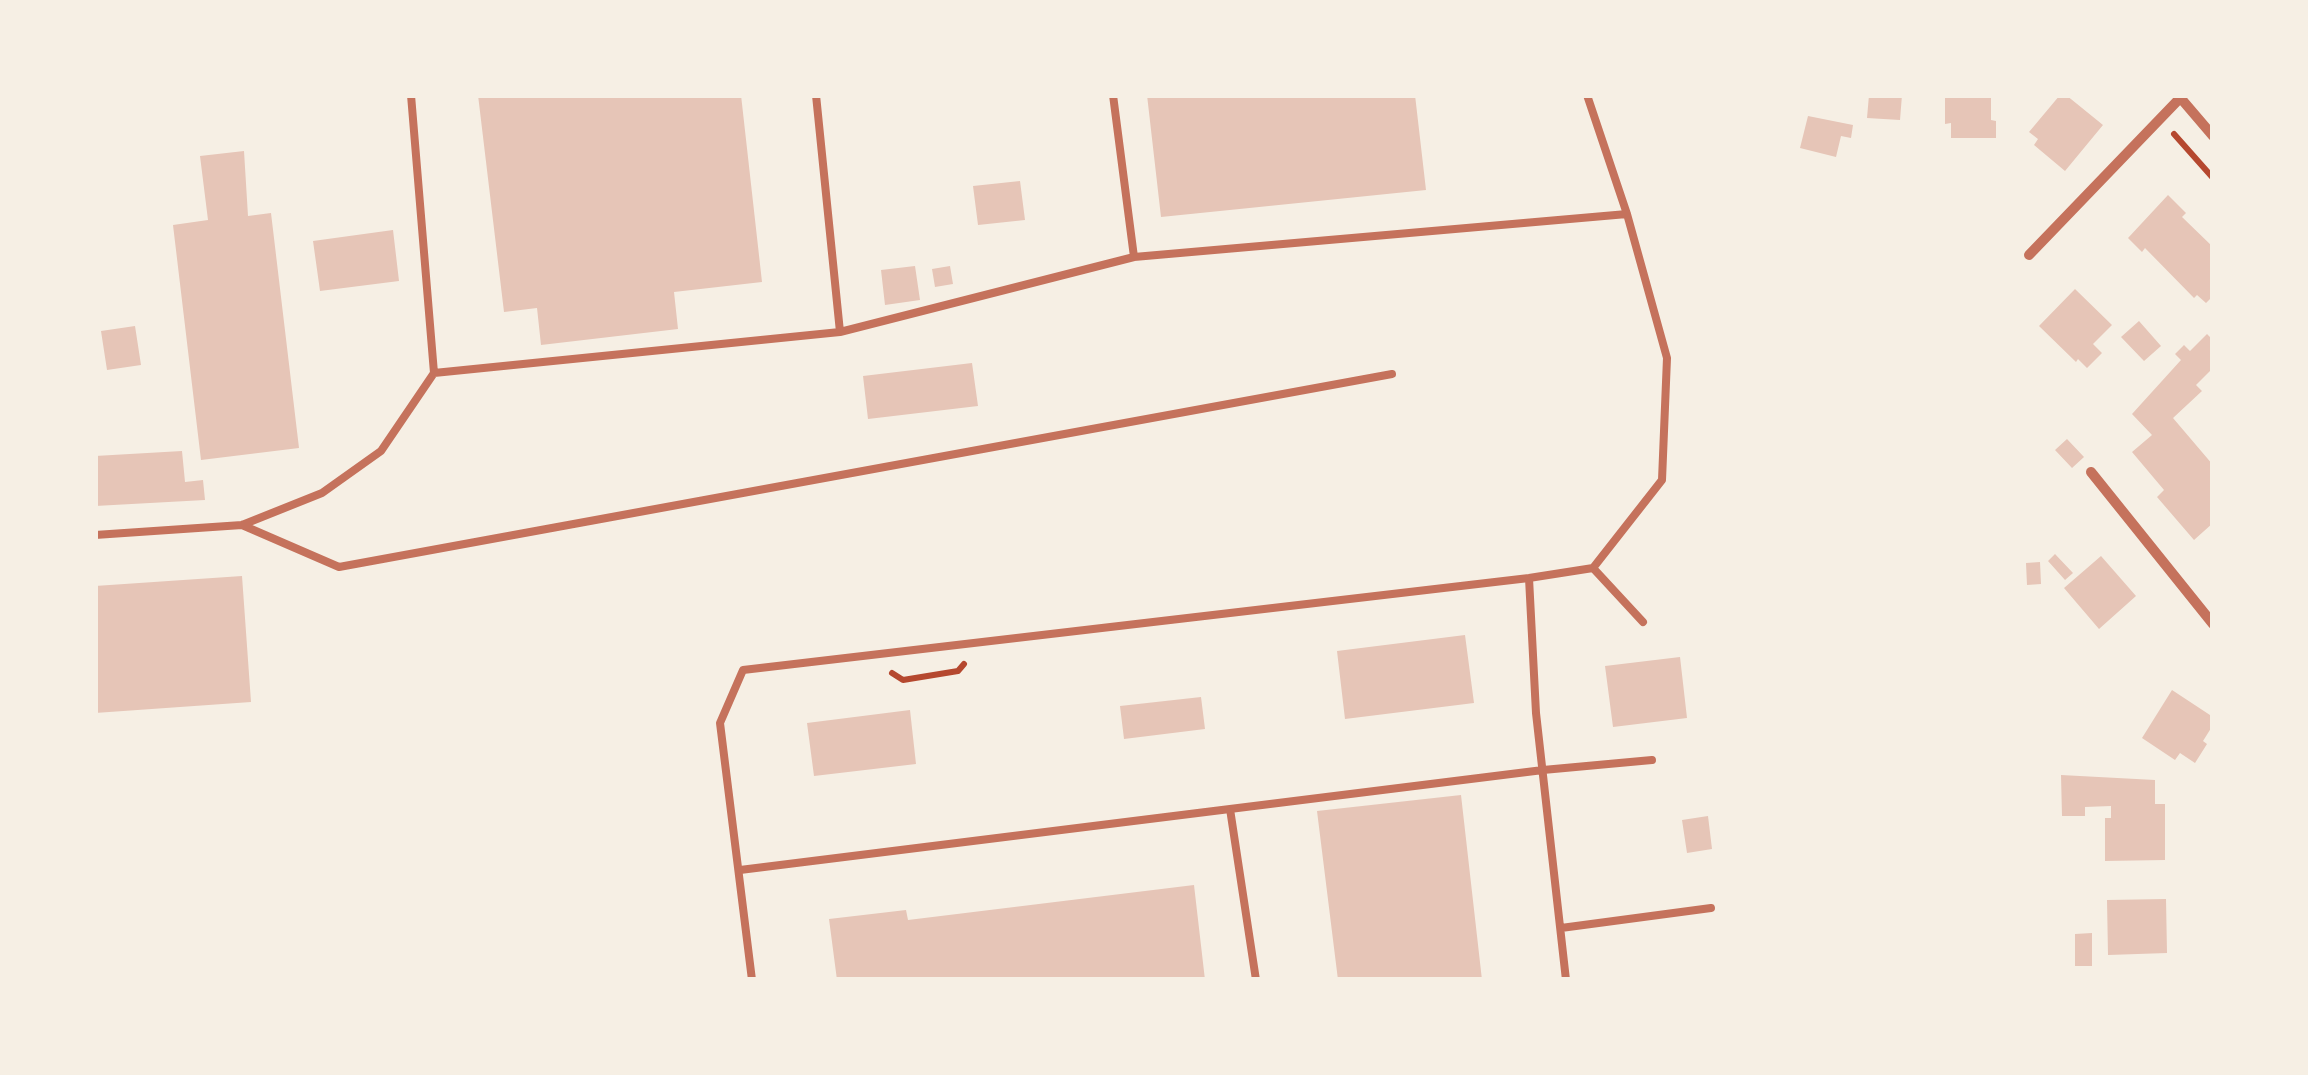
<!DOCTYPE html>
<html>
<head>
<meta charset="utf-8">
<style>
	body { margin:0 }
	#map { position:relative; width:2308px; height:1075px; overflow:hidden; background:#f6efe4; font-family:"Public Sans",sans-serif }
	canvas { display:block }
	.frame { position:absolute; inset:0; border:98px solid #f6efe4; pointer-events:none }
</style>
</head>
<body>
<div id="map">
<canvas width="2308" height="1075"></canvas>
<div class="frame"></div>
</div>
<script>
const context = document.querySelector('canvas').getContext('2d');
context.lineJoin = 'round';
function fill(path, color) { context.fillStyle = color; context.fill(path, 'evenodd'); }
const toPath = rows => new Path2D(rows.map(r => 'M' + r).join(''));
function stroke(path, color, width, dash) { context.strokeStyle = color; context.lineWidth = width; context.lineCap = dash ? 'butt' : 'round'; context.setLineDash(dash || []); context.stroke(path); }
const building = toPath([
	[478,95,741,95,762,282,674,292,678,329,541,345,537,308,504,312],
	[1147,95,1415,95,1426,190,1161,217],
	[1869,95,1902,95,1900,120,1867,118],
	[1945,95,1991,95,1991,120,1996,121,1996,138,1951,138,1951,123,1945,124],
	[2060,95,2066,95,2103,125,2065,171,2034,145,2038,139,2029,132],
	[1808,116,1853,125,1851,138,1841,136,1836,157,1800,148],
	[244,151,248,216,271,213,299,448,201,460,173,225,208,220,200,156],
	[1020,181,1025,220,978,225,973,186],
	[2168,195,2186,213,2182,217,2213,247,2213,296,2206,303,2197,295,2194,298,2145,248,2142,252,2128,238],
	[393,230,399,281,320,291,313,241],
	[915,266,920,300,885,305,881,270],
	[950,266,953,284,935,287,932,269],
	[2075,289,2112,325,2093,344,2102,353,2087,368,2078,359,2076,362,2039,326],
	[2139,321,2161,346,2144,361,2121,337],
	[135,326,141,365,107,370,101,331],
	[2207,334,2213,340,2213,368,2196,385,2202,391,2173,418,2213,465,2213,523,2194,540,2157,497,2164,490,2132,452,2152,435,2132,414,2181,360,2175,354,2184,345,2190,351],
	[972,363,978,406,868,419,863,376],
	[2067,439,2084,457,2072,468,2055,450],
	[182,451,185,482,203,480,205,500,95,506,95,456],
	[2055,554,2073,573,2065,580,2048,561],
	[2101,556,2136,596,2099,629,2064,588],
	[2040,562,2041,584,2027,585,2026,563],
	[242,576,251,702,95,713,95,586],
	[1465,635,1474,703,1345,719,1337,651],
	[1680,657,1687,718,1613,727,1605,666],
	[2172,690,2213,717,2213,725,2203,741,2207,744,2195,763,2180,753,2175,760,2142,738],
	[1201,697,1205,729,1124,739,1120,706],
	[910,710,916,764,814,776,807,723],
	[2061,775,2155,780,2155,804,2165,804,2165,860,2105,861,2105,818,2111,818,2111,806,2085,807,2085,816,2062,816],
	[1461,795,1482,980,1338,980,1317,811],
	[1708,816,1712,849,1687,853,1682,820],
	[1194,885,1205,980,837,980,829,919,906,910,908,920],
	[2166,899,2167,953,2108,955,2107,900],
	[2092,933,2092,966,2075,966,2075,934]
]);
const path = toPath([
	[2174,134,2213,178],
	[892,673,903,680,958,671,964,664]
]);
const service = toPath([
	[816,95,840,332],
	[1113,95,1134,257],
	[434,373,840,332,1134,257,1627,214],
	[242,525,339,567,1392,374],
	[95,535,242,525,322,493,381,451,434,373,411,95],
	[1593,568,1643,622],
	[1529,578,1536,713,1566,980],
	[1230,809,1256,980],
	[740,870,1543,770,1652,760],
	[1561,928,1711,908],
	[752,980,720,723,743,670,1529,578,1593,568,1662,480,1667,358,1627,214,1587,95]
]);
const minor = toPath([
	[2178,95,2213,136],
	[2029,255,2183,95],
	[2091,472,2213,624]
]);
fill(building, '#e6c5b7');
stroke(path, '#b5482f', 6);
stroke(service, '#c5725c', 8);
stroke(minor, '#c5725c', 10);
</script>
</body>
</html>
